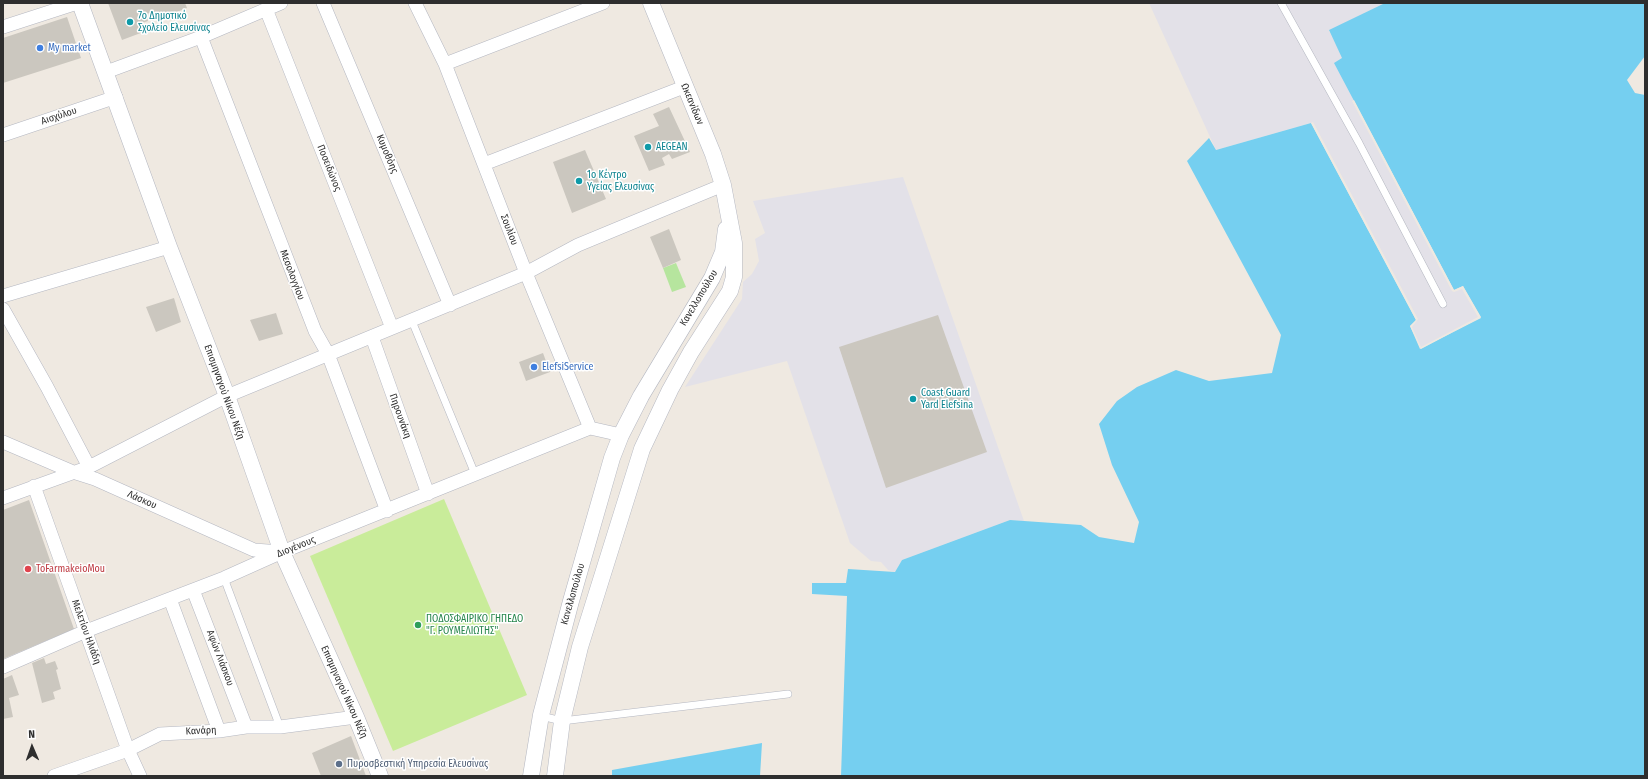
<!DOCTYPE html>
<html>
<head>
<meta charset="utf-8">
<style>
	body { margin:0 }
	#map { position:relative; width:1648px; height:779px; overflow:hidden; background:#efe9e1; font-family:"Fira Sans Condensed",sans-serif }
	canvas { display:block }
	.frame { position:absolute; inset:0; border:4px solid #2e2e2e; pointer-events:none }
	.north { position:absolute; left:12px; top:727px; width:40px; height:40px; -webkit-text-stroke:3px #fff; paint-order:stroke; rotate:358deg; font-size:11px; font-weight:700; line-height:16px; text-align:center; color:#2e2e2e }
	.north::after { content:''; display:block; margin:auto; width:14px; height:18px; background:#2e2e2e; clip-path:polygon(50% 0,100% 100%,50% 72%,0 100%) }
</style>
</head>
<body>
<div id="map">
<canvas width="1648" height="779"></canvas>
<div class="frame"></div>
<div class="north">N</div>
</div>
<script>
const context = document.querySelector('canvas').getContext('2d');
context.lineJoin = 'round';
function fill(path, color) { context.fillStyle = color; context.fill(path, 'evenodd'); }
const toPath = rows => new Path2D(rows.map(r => 'M' + r).join(''));
function stroke(path, color, width, dash) { context.strokeStyle = color; context.lineWidth = width; context.lineCap = dash ? 'butt' : 'round'; context.setLineDash(dash || []); context.stroke(path); }
function drawText(font, color, halo, rows, align = 'center') {
  context.font = font + ' "Fira Sans Condensed",sans-serif'; context.lineWidth = 3; context.setLineDash([]); context.textBaseline = 'middle'; context.strokeStyle = halo; context.fillStyle = color; for (const [text, x, y, turn = 0] of rows) {
    context.save(); context.translate(x, y); context.rotate((+turn || 0) * Math.PI / 180); context.textAlign = isNaN(turn) ? turn : align; if (halo) context.strokeText(text, 0, 0); context.fillText(text, 0, 0); context.restore();
  }
}
const industrial = toPath([
	[1149,3,1385,3,1329,31,1481,317,1421,349,1410,326,1416,320,1311,123,1216,150],
	[903,177,1024,521,1010,520,902,560,895,572,888,570,881,562,871,561,850,543,787,361,685,387,742,299,743,282,752,274,759,261,755,239,765,233,753,201]
]);
const green = toPath([
	[676,263,686,287,672,292,663,268]
]);
const pitch = toPath([
	[444,499,527,695,393,751,310,556]
]);
const water = toPath([
	[1385,3,1645,3,1645,56,1627,80,1635,93,1645,95,1645,776,841,776,847,596,812,594,812,583,846,583,848,569,895,572,902,560,1010,520,1081,525,1099,537,1134,543,1139,522,1112,465,1099,424,1117,401,1137,387,1176,370,1209,381,1272,373,1281,335,1187,161,1209,138,1216,150,1311,123,1416,320,1410,326,1420,349,1481,318,1463,286,1454,290,1334,63,1342,58,1329,30],
	[762,743,760,776,612,776,612,770]
]);
const pier = toPath([
	[1354,100,1454,290,1463,286,1481,317,1421,349,1410,326,1416,320,1311,123,1313,122,1418,319,1412,327,1421,347,1478,317,1462,289,1454,292,1452,291,1352,101]
]);
const building = toPath([
	[108,3,185,3,187,8,158,19,154,12,146,14,148,21,142,23,146,31,122,40],
	[67,17,81,58,3,83,3,38],
	[669,107,690,152,672,159,669,154,662,158,665,165,649,171,634,136,659,126,653,114],
	[585,150,606,199,572,213,553,162],
	[669,229,681,260,663,268,650,237],
	[174,298,181,322,156,332,146,307],
	[276,313,283,334,259,341,250,320],
	[938,315,987,452,886,488,839,347],
	[543,353,550,372,526,381,519,362],
	[29,500,74,629,3,659,3,510],
	[44,658,46,664,55,661,58,669,56,670,61,689,53,692,55,699,42,703,32,663],
	[12,675,19,695,9,698,13,717,3,719,3,679],
	[351,736,366,776,321,776,312,753]
]);
const service = toPath([
	[1281,3,1359,143,1443,304],
	[412,321,475,474],
	[224,578,280,727],
	[541,716,562,721,788,694]
]);
const minor = toPath([
	[323,3,450,305],
	[415,3,445,64,526,273,590,428,621,435],
	[266,9,392,328],
	[3,27,77,3],
	[201,37,315,331,328,354,387,511],
	[445,64,603,3],
	[106,72,201,37,281,3],
	[3,135,116,97],
	[484,164,684,87],
	[3,296,169,247],
	[3,309,47,387,89,467],
	[372,337,428,494],
	[3,442,73,472,95,479,254,550,281,552],
	[34,486,128,750,140,776],
	[3,498,89,467,227,396,526,273,578,245,723,185],
	[193,590,246,727],
	[170,599,219,731],
	[3,667,86,631,224,578,282,552,590,428],
	[54,776,128,750,160,734,219,731,246,727,280,727,356,717]
]);
const tertiary = toPath([
	[80,3,169,247,227,396,282,552,356,717,380,776],
	[531,776,541,715,571,601,612,458,621,435,641,396,712,278,723,252,726,229],
	[555,776,562,721,580,647,642,449,670,390,691,352,730,291,734,277,734,243,723,185,713,154,651,3]
]);
const markers = [
	[130,22,4,"#0f9aa8"],
	[40,48,4,"#3f7fe0"],
	[648,147,4,"#0f9aa8"],
	[579,181,4,"#0f9aa8"],
	[534,367,4,"#3f7fe0"],
	[913,399,4,"#0f9aa8"],
	[28,569,4,"#e0444e"],
	[418,625,4,"#2e9e5b"],
	[339,764,4,"#5c6f8a"]
];
const cultureNames = [
	["7ο Δημοτικό",138,16],
	["Σχολείο Ελευσίνας",138,28],
	["AEGEAN",656,147],
	["1ο Κέντρο",587,175],
	["Υγείας Ελευσίνας",587,187],
	["Coast Guard",921,393],
	["Yard Elefsina",921,405]
];
const shopNames = [
	["My market",48,48],
	["ElefsiService",542,367]
];
const streetNames = [
	["Ωκεανίδων",692,104,67],
	["Αισχύλου",59,116,-18],
	["Κυμοθόης",387,154,67],
	["Ποσειδώνος",329,168,68],
	["Σουλίου",509,230,69],
	["Μεσολογγίου",292,275,69],
	["Κανελλοπούλου",699,298,-59],
	["Επισμηναγού Νίκου Νέζη",224,392,70],
	["Πηρουνάκη",400,416,70],
	["Λάσκου",142,500,24],
	["Διογένους",296,547,-22],
	["Κανελλοπούλου",573,594,-74],
	["Μελετίου Ηλιάδη",86,632,70],
	["Αφών Λιάσκου",220,658,69],
	["Επισμηναγού Νίκου Νέζη",344,692,66],
	["Κανάρη",201,731,-3]
];
const healthNames = [
	["ToFarmakeioMou",36,569]
];
const leisureNames = [
	["ΠΟΔΟΣΦΑΙΡΙΚΟ ΓΗΠΕΔΟ",426,619],
	["\"Γ. ΡΟΥΜΕΛΙΩΤΗΣ\"",426,631]
];
const serviceNames = [
	["Πυροσβεστική Υπηρεσία Ελευσίνας",347,764]
];
fill(industrial, '#e3e1e8');
fill(green, '#b6e59e');
fill(pitch, '#c9ec9a');
fill(water, '#75cff0');
fill(pier, '#efe9e1');
fill(building, '#cbc7bf');
stroke(service, '#b4b7c1', 8);
stroke(minor, '#b4b7c1', 14);
stroke(tertiary, '#b4b7c1', 17);
stroke(service, '#fff', 7);
stroke(minor, '#fff', 13);
stroke(tertiary, '#fff', 16);
for (const [x, y, r, color] of markers) { const dot = new Path2D(); dot.arc(x, y, r, 0, 2 * Math.PI); context.fillStyle = color; context.fill(dot); stroke(dot, '#fff', 1.5); }
drawText('10px', '#0d838f', '#fff', cultureNames, 'left');
drawText('10px', '#366cbe', '#fff', shopNames, 'left');
drawText('10px', '#2e2e2e', '#fff', streetNames);
drawText('10px', '#be3a42', '#fff', healthNames, 'left');
drawText('10px', '#27864d', '#fff', leisureNames, 'left');
drawText('10px', '#4e5e75', '#fff', serviceNames, 'left');
</script>
</body>
</html>
